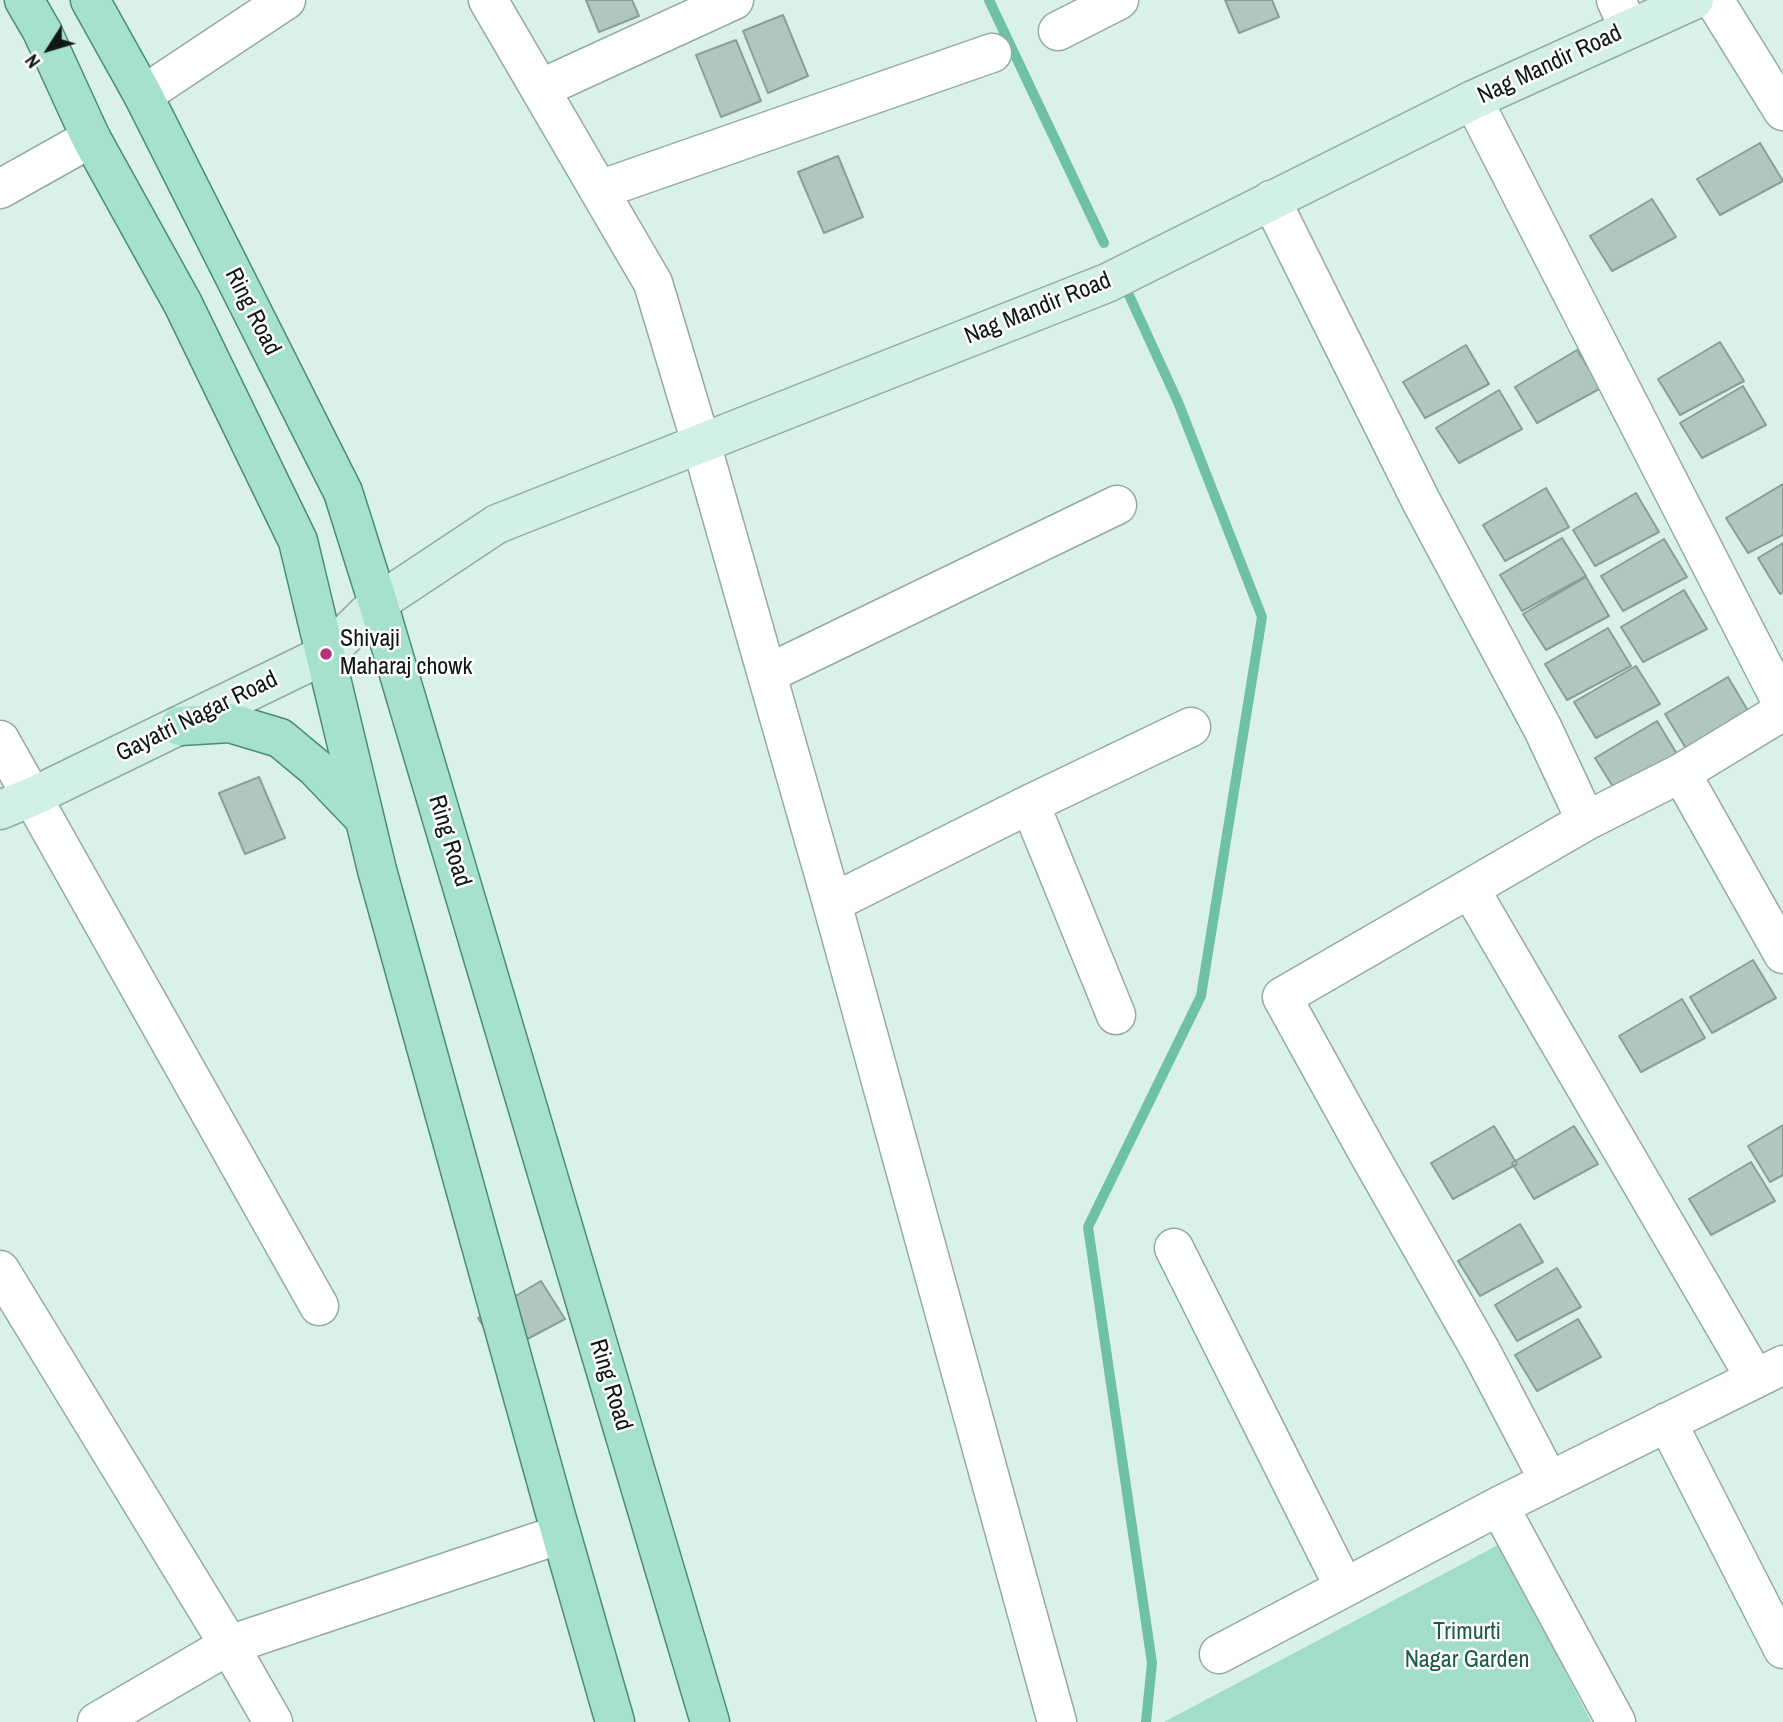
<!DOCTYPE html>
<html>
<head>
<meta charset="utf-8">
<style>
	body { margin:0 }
	#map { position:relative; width:1783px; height:1722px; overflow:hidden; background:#daf1e8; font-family:"Archivo Narrow",sans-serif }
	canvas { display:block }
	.north { position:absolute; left:14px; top:14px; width:70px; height:70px; -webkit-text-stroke:5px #fff; paint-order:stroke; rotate:233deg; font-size:19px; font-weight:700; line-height:28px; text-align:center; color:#0f1814 }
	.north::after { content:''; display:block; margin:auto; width:24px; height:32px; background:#0f1814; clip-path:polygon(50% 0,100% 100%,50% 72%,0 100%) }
</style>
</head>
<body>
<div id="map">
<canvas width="1783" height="1722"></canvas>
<div class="north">N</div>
</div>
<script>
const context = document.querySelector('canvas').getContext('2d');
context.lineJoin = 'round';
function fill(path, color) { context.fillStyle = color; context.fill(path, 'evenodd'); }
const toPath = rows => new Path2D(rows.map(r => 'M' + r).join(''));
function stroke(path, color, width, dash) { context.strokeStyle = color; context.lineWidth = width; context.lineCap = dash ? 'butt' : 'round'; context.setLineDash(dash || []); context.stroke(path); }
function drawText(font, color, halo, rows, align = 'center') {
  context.font = font + ' "Archivo Narrow",sans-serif'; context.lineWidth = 5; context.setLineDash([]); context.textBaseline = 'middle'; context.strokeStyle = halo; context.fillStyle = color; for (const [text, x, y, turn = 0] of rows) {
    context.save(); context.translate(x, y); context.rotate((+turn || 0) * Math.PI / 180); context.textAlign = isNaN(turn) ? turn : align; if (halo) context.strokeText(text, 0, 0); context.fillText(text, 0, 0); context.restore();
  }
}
const green = toPath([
	[1500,1544,1591,1722,1164,1722]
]);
const stream = toPath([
	[989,0,1104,243],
	[1128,293,1178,402,1262,617,1201,996,1088,1227,1152,1663,1146,1722]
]);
const building = toPath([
	[586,0,632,0,639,16,599,32,586,0],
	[1225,0,1272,0,1279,17,1239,33,1225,0],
	[783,15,808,76,768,93,743,31,783,15],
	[736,40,761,101,721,117,696,55,736,40],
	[1760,143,1783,181,1720,215,1697,179,1760,143],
	[838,156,863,217,824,233,798,172,838,156],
	[1652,199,1676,237,1612,271,1590,236,1652,199],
	[1720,342,1744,381,1680,415,1658,379,1720,342],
	[1466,345,1489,384,1425,418,1403,382,1466,345],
	[1577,350,1601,388,1537,423,1515,387,1577,350],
	[1743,386,1766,425,1702,458,1680,423,1743,386],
	[1499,390,1522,429,1459,463,1436,428,1499,390],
	[1783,484,1783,535,1748,553,1726,518,1783,484],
	[1546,488,1569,527,1505,561,1483,525,1546,488],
	[1636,493,1659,532,1595,566,1573,530,1636,493],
	[1562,538,1586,576,1522,611,1500,575,1562,538],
	[1664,539,1687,577,1623,611,1601,576,1664,539],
	[1783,543,1783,592,1780,594,1758,558,1783,543],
	[1586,577,1609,616,1546,650,1523,614,1586,577],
	[1684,590,1707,629,1643,662,1621,627,1684,590],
	[1608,628,1631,666,1567,700,1545,664,1608,628],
	[1636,666,1660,704,1596,738,1574,702,1636,666],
	[1728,677,1751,716,1687,750,1665,714,1728,677],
	[1657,721,1680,759,1617,793,1595,758,1657,721],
	[259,777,285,838,245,854,219,793,259,777],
	[1753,960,1776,998,1712,1033,1690,997,1753,960],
	[1682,999,1705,1038,1641,1072,1619,1036,1682,999],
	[1783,1125,1783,1175,1770,1182,1748,1146,1783,1125],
	[1494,1126,1517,1164,1453,1199,1431,1163,1494,1126],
	[1574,1126,1598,1164,1534,1199,1512,1163,1574,1126],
	[1751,1162,1775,1201,1711,1235,1689,1199,1751,1162],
	[1520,1224,1543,1262,1480,1296,1458,1261,1520,1224],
	[1557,1268,1581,1307,1517,1341,1495,1305,1557,1268],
	[541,1281,565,1319,501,1353,478,1318,541,1281],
	[1578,1319,1601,1357,1537,1391,1515,1355,1578,1319]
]);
const street = toPath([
	[488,0,653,283,701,443,832,903,1057,1722],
	[1616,0,1629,29],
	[1714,0,1783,111],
	[1058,31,1119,0],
	[540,89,734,0],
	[143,95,286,0],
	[1473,100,1783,705],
	[0,189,91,138],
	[599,190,992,53],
	[1271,200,1421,501,1543,729,1586,821],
	[767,674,1117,505],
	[0,740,319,1306],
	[1681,773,1783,954],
	[1030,804,1116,1015],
	[1470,889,1755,1378],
	[832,903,1030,804,1191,727],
	[1174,1248,1344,1587],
	[0,1270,229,1645,97,1722],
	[1667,1422,1783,1649],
	[1549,1481,1482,1353,1367,1151,1282,997,1586,821,1681,773,1783,711],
	[1499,1506,1616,1722],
	[1219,1654,1499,1506,1783,1365],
	[273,1722,229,1645,561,1534]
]);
const secondary = toPath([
	[0,810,34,796,326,654,378,603,497,524,1107,283,1473,100,1694,0]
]);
const primary = toPath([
	[24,0,42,31,91,138,183,304,298,541,377,870,556,1516,615,1722],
	[90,0,143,95,343,492,378,603,710,1722],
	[180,726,230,723,280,738,316,768,362,816]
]);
const markers = [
	[326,654,7,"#b3327d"]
];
const streetNames = [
	["Nag Mandir Road",1550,65,-25],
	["Nag Mandir Road",1038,309,-22],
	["Ring Road",252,312,63],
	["Gayatri Nagar Road",197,717,-26],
	["Ring Road",449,841,73],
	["Ring Road",610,1385,73]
];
const poiNames = [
	["Shivaji",340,640],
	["Maharaj chowk",340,668]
];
const parkNames = [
	["Trimurti",1467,1633],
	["Nagar Garden",1467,1661]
];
fill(green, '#a1ddc7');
stroke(stream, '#6ec1a4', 10);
fill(building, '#b0c7be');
stroke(building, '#8aa097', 2);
stroke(street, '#94aba2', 41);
stroke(secondary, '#94aba2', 41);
stroke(primary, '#4a8e76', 41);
stroke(street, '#fff', 38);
stroke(secondary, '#d2f0e6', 38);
stroke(primary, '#a5e1cd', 38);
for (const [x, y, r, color] of markers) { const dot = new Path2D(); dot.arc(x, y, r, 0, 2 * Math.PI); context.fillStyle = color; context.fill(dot); stroke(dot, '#fff', 2.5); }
drawText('24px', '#0f1814', '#fff', streetNames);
drawText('24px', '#0f1814', '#fff', poiNames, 'left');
drawText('24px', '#195b47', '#fff', parkNames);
</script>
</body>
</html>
